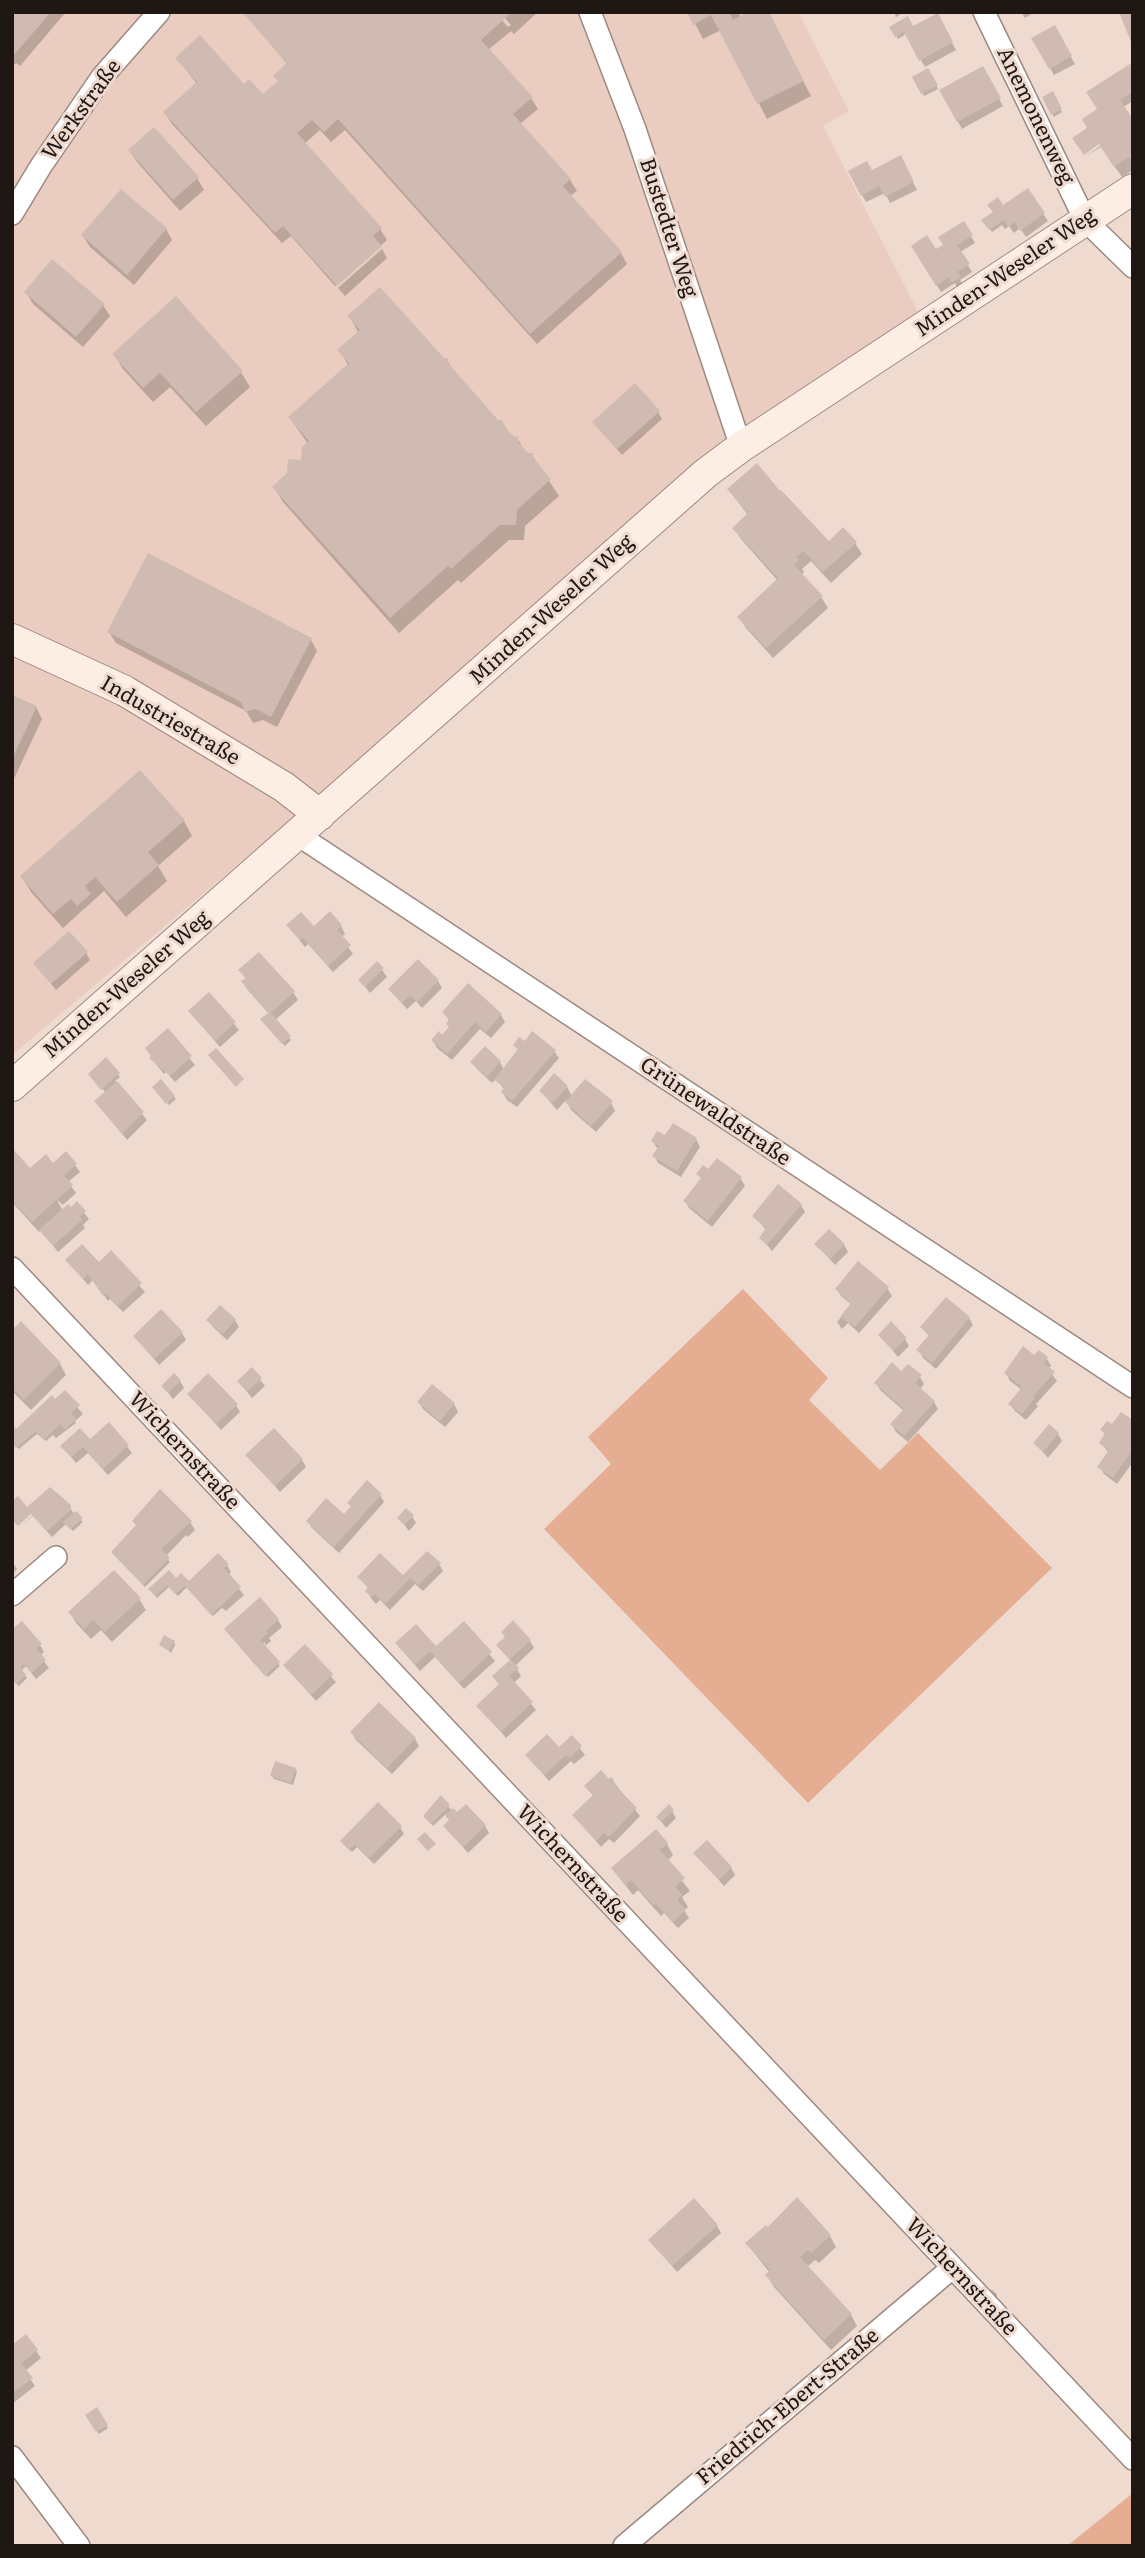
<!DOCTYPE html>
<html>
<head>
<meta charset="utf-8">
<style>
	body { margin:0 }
	#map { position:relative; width:1145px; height:2558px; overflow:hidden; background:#efdad0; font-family:Literata,serif }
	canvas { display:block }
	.frame { position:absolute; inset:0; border:14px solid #1e1714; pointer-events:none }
</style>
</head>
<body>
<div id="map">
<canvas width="1145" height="2558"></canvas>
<div class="frame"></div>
</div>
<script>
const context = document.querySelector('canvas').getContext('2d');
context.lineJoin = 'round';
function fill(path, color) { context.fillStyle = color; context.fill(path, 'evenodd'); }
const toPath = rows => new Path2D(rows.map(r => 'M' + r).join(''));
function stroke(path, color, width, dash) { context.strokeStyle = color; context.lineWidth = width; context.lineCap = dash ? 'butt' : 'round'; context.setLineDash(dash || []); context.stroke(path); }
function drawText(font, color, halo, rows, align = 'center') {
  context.font = font + ' Literata,serif'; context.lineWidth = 6; context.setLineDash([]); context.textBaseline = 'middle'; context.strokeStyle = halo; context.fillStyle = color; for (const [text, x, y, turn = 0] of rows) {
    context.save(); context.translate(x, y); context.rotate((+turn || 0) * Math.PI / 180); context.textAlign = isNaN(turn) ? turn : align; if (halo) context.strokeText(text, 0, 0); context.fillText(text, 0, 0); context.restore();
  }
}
const built = toPath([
	[12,12,798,12,849,111,823,126,919,314,697,462,267,840,12,1055]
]);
const green = toPath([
	[743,1289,828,1378,809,1400,880,1470,918,1433,1052,1568,808,1803,544,1529,611,1464,588,1437],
	[1133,2493,1133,2546,1067,2546]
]);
const shadow = toPath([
	[12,12,66,12,20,66,16,63,12,67],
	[244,12,495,12,508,27,511,25,500,12,538,12,514,34,511,31,488,50,531,98,538,109,520,124,570,180,577,191,570,196,621,253,627,264,537,344,345,130,331,142,320,130,304,144,380,229,387,240,335,286,291,236,282,243,172,124,165,113,197,84,177,58,263,97,279,82,288,65],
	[689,12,738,12,741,18,772,21,811,96,767,119,721,30,703,39],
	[894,12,905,12,896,17],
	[1021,12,1035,12,1025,18],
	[937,15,956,50,925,67,906,34,898,39,892,27,913,28],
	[1054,28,1075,64,1054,75,1034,39],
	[1133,64,1133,101,1123,107,1133,122,1133,170,1122,177,1101,147,1086,156,1100,146,1100,142,1089,129,1099,110],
	[982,68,1003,106,962,129,941,91],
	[928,70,938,89,924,96,914,78],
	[1052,94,1062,112,1054,117,1044,98],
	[154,130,197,178,204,190,180,211,137,162,130,151],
	[900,158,917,190,890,203,885,193,866,202,862,195],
	[1028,191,1048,221,1026,237,1020,228,1014,233,1009,226,1005,229,1002,225,992,232,984,220],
	[963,223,975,243,960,252,972,272,960,280,963,285,958,289,955,283,941,292,926,268,935,252,945,246],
	[166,229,172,240,134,285,90,247,83,236],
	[382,249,387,258,345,296,338,288],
	[26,292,103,305,110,316,83,347,33,304],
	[350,317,447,360,455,374,498,421,502,422,511,436,517,438,526,453,532,455,559,496,525,526,524,540,509,540,461,583,458,580,399,633,283,502,274,487,303,462,308,444,290,418,348,365,340,350,358,332],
	[114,354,241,372,250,387,206,426,170,387,153,402,123,369],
	[658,412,662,419,622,455,599,429],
	[729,490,780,493,828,543,855,543,862,554,831,583,811,561,802,569,804,572,801,575,821,597,828,608,773,658,746,628,739,617,778,581,741,539,734,528,748,515],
	[109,632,311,640,317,651,277,727,263,720,253,723,246,711,116,643],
	[12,696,36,707,42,719,12,783],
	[184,821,192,836,158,866,167,881,126,917,104,891,63,928,31,892,22,877],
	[330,914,341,926,345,934,341,937,353,954,333,972,308,944,305,947,288,926,313,928],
	[86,953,90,960,56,990,35,963],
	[377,963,387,977,370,993,360,980],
	[241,970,293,992,298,1000,274,1021,291,1040,285,1046,264,1023,269,1014,247,989,243,982,246,979],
	[438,981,442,988,422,1008,416,1001,407,1009,390,990],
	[209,994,239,1030,220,1047,195,1018],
	[444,1013,501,1015,505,1022,491,1038,480,1029,452,1060,437,1048,433,1041,443,1037,450,1028,450,1021],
	[167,1031,195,1065,175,1082,166,1072,164,1074,151,1058],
	[525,1043,554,1051,559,1058,517,1107,507,1100,503,1093,505,1090,496,1079,492,1083,477,1069,473,1062,500,1062,504,1070,519,1051,515,1045],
	[118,1074,120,1077,115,1081,147,1120,127,1140,96,1101,106,1093,92,1077],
	[567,1087,572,1096,610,1101,615,1111,596,1132,571,1110,566,1100,557,1110,541,1091],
	[156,1090,174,1097,176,1099,169,1105],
	[665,1138,696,1139,700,1147,681,1177,658,1163,654,1156,658,1150,653,1141],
	[12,1151,30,1171,53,1165,75,1165,80,1172,68,1182,76,1193,63,1205,57,1200,63,1211,71,1210,77,1204,89,1219,83,1225,85,1228,58,1252,41,1230,39,1232,12,1202],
	[717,1160,741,1179,745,1186,712,1227,689,1208,685,1201,702,1180,699,1174,709,1171],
	[801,1205,805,1212,772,1251,761,1238,767,1231,754,1216],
	[816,1244,844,1245,848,1252,835,1265],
	[111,1253,145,1292,123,1312,110,1299,108,1301,93,1280,88,1285,67,1260,99,1264],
	[887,1288,892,1296,859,1333,848,1323,842,1329,837,1322,852,1305,841,1296,837,1289],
	[969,1318,973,1325,936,1369,923,1358,919,1350,930,1337,922,1328],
	[208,1320,235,1320,239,1327,227,1340,213,1327],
	[12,1332,60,1364,66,1375,31,1410,12,1391],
	[182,1333,186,1340,159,1365,135,1337],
	[880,1335,905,1339,909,1346,898,1357],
	[1034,1358,1047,1359,1051,1366,1048,1369,1057,1381,1036,1404,1038,1406,1026,1420,1015,1411,1010,1404,1022,1390,1010,1381,1006,1373],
	[252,1370,265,1386,252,1398,239,1382],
	[902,1373,920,1377,924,1384,920,1389,934,1402,938,1409,908,1442,896,1432,892,1425,904,1411,880,1390,876,1383],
	[180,1381,184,1388,173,1399,163,1386],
	[65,1392,83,1414,75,1421,76,1423,56,1438,53,1435,46,1441,37,1434,19,1449,12,1442,16,1431],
	[189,1394,236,1405,240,1412,221,1430],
	[419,1402,454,1404,458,1412,445,1427,423,1409],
	[1133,1422,1133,1462,1117,1484,1104,1474,1100,1467,1109,1453,1101,1443,1106,1436,1102,1430],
	[109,1424,132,1453,108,1475,88,1453,76,1463,62,1446,90,1441],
	[1058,1434,1062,1441,1048,1458,1035,1443],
	[247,1455,302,1460,306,1467,280,1492],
	[380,1495,384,1502,339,1553,312,1528,308,1521,344,1517,352,1508,349,1503],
	[69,1506,74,1514,83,1522,73,1531,66,1524,52,1537,33,1516,19,1527,32,1516,32,1511,26,1510],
	[412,1516,416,1523,409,1531,399,1518],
	[190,1522,195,1530,188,1537,186,1535,166,1556,170,1562,145,1587,115,1556],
	[12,1561,17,1569,12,1574],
	[439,1564,443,1571,423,1591,415,1584,390,1610,380,1600,376,1604,371,1598,367,1591,369,1589,359,1577,403,1578],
	[227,1565,231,1572,228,1575,244,1595,226,1611,222,1608,213,1616,187,1587,178,1596,169,1587,157,1598,152,1592,176,1580,189,1584],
	[139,1599,146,1610,112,1642,101,1630,91,1639,77,1624,70,1613],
	[278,1620,282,1627,269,1638,271,1641,265,1646,265,1642,249,1657,231,1636],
	[463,1623,495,1661,464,1689,435,1657,420,1671,397,1644,436,1648],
	[12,1631,40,1645,44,1652,40,1656,49,1668,36,1679,26,1666,21,1671,27,1678,19,1686,12,1679],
	[530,1641,534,1648,515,1666,521,1676,514,1683,536,1710,506,1738,479,1706,500,1686,494,1677,511,1661,498,1646],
	[174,1642,175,1645,171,1653,161,1645],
	[304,1647,336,1682,316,1701,285,1666],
	[264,1648,280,1666,268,1677,251,1660],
	[379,1704,415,1739,419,1746,392,1774,356,1740,352,1732],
	[571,1737,585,1755,574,1764,571,1761,549,1781,527,1755,559,1750],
	[295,1769,297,1772,293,1785,274,1779,272,1776],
	[613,1781,640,1816,614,1843,609,1839,601,1847,574,1815,593,1796,586,1786],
	[441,1798,452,1811,485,1826,489,1833,468,1853,445,1826,450,1821,446,1814,433,1826,427,1819],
	[672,1811,676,1818,666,1828,658,1817],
	[400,1827,404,1834,374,1864,357,1847,352,1852,344,1844],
	[667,1844,673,1855,667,1861,690,1891,682,1897,688,1907,684,1910,689,1918,678,1928,664,1913,661,1916,638,1890,633,1895,613,1869],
	[696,1853,731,1868,735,1875,724,1886],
	[717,2226,721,2233,677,2272,651,2241],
	[830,2236,836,2247,819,2263,815,2260,807,2267,851,2315,857,2326,831,2350,774,2287,767,2275,770,2273,747,2244],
	[991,2289,997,2294,997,2299,992,2294],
	[26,2336,41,2358,25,2371,35,2386,12,2404,12,2347],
	[96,2410,108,2428,99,2434,87,2415]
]);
const building = toPath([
	[12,12,51,12,12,57],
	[242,12,512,12,481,40,533,97,513,114,571,179,563,186,622,252,530,334,338,119,324,132,312,120,297,133,382,228,373,236,382,246,337,286,283,226,275,233,163,112,197,82,175,58,200,35,244,84,249,79,263,94,278,81,273,76,287,63],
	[687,12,734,12,730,14,733,20,748,12,769,12,804,81,757,104,711,15,693,25],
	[1119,12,1133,12,1133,47],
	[938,13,953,42,919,61,904,32,895,37,889,27,908,16,913,26],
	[1055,25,1072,56,1049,69,1031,38],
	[1133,62,1133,91,1120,100,1133,119,1133,162,1129,157,1114,167,1099,144,1084,155,1072,138,1087,128,1082,119,1097,109,1086,92],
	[983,66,1001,98,957,122,939,90],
	[928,68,938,85,921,94,912,77],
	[1053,91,1062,109,1051,115,1042,97],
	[154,127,199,177,173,200,128,150],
	[901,155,914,182,885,197,879,186,861,196,848,171,867,161,872,170],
	[1028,188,1045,213,1020,231,1015,222,1008,227,1004,220,989,230,981,220,993,212,987,205,998,197,1003,205],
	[121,189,167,228,127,275,81,235],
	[964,221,973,235,957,245,970,264,957,272,961,277,952,282,949,277,936,286,911,246,927,235,936,249,943,245,938,237],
	[52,259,105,304,76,337,24,292],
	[380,287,444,358,448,358,448,363,498,420,503,420,503,425,513,436,518,437,518,442,528,453,533,453,533,458,551,479,517,510,516,525,500,525,451,569,448,566,390,618,272,487,287,473,288,459,301,460,302,447,309,441,288,417,349,363,337,350,360,330,347,316],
	[176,296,243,371,196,412,160,373,143,388,112,354],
	[635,383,660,411,617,449,592,422],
	[757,463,780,491,781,490,829,541,843,527,857,542,823,572,804,551,796,557,799,560,794,565,823,596,766,648,737,617,778,578,732,528,748,513,727,489],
	[148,553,312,638,271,717,256,709,245,712,241,702,107,632],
	[12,695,37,706,12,759],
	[140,770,185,820,148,852,159,865,117,902,95,877,85,886,91,894,77,906,71,899,53,914,20,876],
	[330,911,342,925,337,930,351,945,328,966,303,938,300,940,286,925,301,912,314,926],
	[69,931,88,952,51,984,33,963],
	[259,952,295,991,271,1013,291,1036,282,1044,260,1019,268,1013,241,981,246,978,238,970],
	[418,959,439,980,417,1002,411,995,402,1003,388,989],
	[377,961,384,968,365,987,358,980],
	[468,983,502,1014,486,1032,475,1022,447,1054,431,1040,439,1031,442,1035,449,1027,446,1024,449,1019,442,1012],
	[209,992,236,1022,215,1041,188,1011],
	[168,1028,192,1056,170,1076,149,1058,151,1056,145,1048],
	[532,1031,556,1050,512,1101,501,1092,505,1087,494,1080,518,1049,513,1045,519,1037,525,1041],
	[485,1046,501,1061,487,1077,470,1062],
	[216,1048,244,1079,236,1087,208,1055],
	[106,1057,120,1073,101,1090,88,1074],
	[554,1073,568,1086,553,1103,539,1091],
	[161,1079,175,1096,166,1104,152,1087],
	[585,1079,612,1100,612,1103,591,1126,565,1102],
	[117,1081,144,1112,122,1134,94,1101],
	[673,1123,697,1138,677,1171,652,1156,659,1146,651,1141,657,1131,665,1135],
	[12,1148,30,1168,46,1154,53,1163,66,1151,77,1164,64,1175,73,1185,32,1222,12,1201],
	[717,1158,742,1177,708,1221,683,1201,701,1178,696,1174,703,1165,708,1169],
	[778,1184,802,1204,767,1245,759,1238,766,1228,752,1216],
	[77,1201,86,1211,80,1217,82,1220,53,1246,39,1230,68,1204,71,1207],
	[829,1229,845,1244,830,1259,814,1244],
	[82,1244,99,1262,111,1250,142,1283,118,1306,105,1293,103,1296,88,1274,83,1279,65,1260],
	[858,1261,889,1287,855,1327,840,1317,851,1303,835,1289],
	[946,1297,970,1317,932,1363,916,1350,929,1335,920,1327],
	[220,1305,236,1319,223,1334,206,1320],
	[161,1309,183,1332,154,1359,133,1336],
	[21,1321,61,1363,24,1400,12,1388,12,1330],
	[891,1321,907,1338,893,1351,878,1335],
	[1023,1346,1034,1355,1039,1350,1048,1357,1044,1363,1055,1372,1033,1396,1035,1398,1022,1414,1008,1404,1022,1387,1004,1373],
	[892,1362,901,1371,908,1364,922,1375,915,1383,935,1401,904,1436,890,1424,904,1409,874,1383],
	[252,1367,262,1378,247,1392,237,1381],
	[174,1373,181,1380,168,1393,161,1386],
	[208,1373,238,1404,216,1424,187,1394],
	[432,1384,455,1403,440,1421,417,1402],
	[65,1390,80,1405,71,1413,76,1419,65,1430,60,1424,44,1440,36,1431,16,1448,12,1443,12,1424,16,1429,52,1395,55,1399],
	[1121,1412,1133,1420,1133,1449,1113,1478,1097,1467,1109,1450,1099,1443,1105,1433,1100,1430,1107,1421,1112,1424],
	[109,1422,129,1445,103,1469,83,1447,71,1457,60,1446,80,1428,90,1439],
	[1049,1424,1059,1433,1043,1452,1033,1443],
	[274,1428,303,1459,275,1486,245,1455],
	[367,1480,382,1494,334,1547,306,1521,326,1498,344,1514,351,1506,347,1503],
	[50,1487,71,1505,71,1510,47,1531,31,1514,18,1526,12,1520,12,1501,18,1496,27,1507],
	[160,1489,192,1521,161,1549,170,1558,143,1585,111,1552,136,1525,132,1521],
	[406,1508,414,1515,404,1525,397,1518],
	[76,1511,83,1518,70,1529,63,1522],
	[427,1551,441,1563,418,1585,410,1578,385,1604,375,1594,371,1597,365,1591,368,1587,357,1577,380,1553,403,1575],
	[218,1553,229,1564,224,1568,241,1587,211,1615,185,1586,175,1594,167,1585,155,1596,148,1589,169,1570,176,1578,181,1573,189,1581],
	[114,1570,141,1598,105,1632,93,1620,84,1629,68,1612],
	[260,1597,279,1619,266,1631,268,1633,260,1640,280,1662,265,1676,224,1629],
	[513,1620,531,1640,510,1659,519,1668,509,1676,533,1702,501,1732,476,1706,499,1684,492,1676,510,1660,496,1645,505,1637,501,1632],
	[22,1621,42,1644,36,1648,46,1660,31,1673,24,1664,20,1667,26,1675,16,1684,12,1680,12,1629],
	[464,1621,492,1652,459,1683,430,1651,415,1665,395,1643,416,1624,436,1646],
	[164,1635,175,1641,169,1651,159,1645],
	[305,1644,333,1674,311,1695,283,1665],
	[379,1702,416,1738,387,1768,350,1732],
	[547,1734,559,1747,572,1735,582,1746,570,1758,566,1755,544,1775,525,1755],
	[275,1761,296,1768,291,1783,270,1776],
	[601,1770,609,1779,611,1777,614,1780,612,1782,637,1808,609,1837,604,1833,596,1841,572,1815,593,1795,584,1786],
	[441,1795,450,1805,431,1824,423,1816],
	[378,1802,402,1826,369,1858,355,1844,349,1850,340,1841],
	[466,1804,486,1825,463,1847,443,1826,449,1820,445,1816,453,1808,457,1812],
	[669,1804,674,1810,661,1822,656,1817],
	[656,1829,668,1843,660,1850,685,1878,675,1887,682,1894,677,1900,686,1910,673,1922,656,1904,654,1906,631,1880,625,1885,611,1868],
	[425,1832,436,1844,428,1851,417,1839],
	[707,1840,732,1867,719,1880,693,1853],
	[797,2197,831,2235,811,2253,808,2250,800,2257,852,2314,824,2340,765,2275,770,2270,745,2243,766,2225,768,2227],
	[694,2198,718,2225,672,2266,648,2240],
	[26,2334,38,2350,21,2363,33,2378,12,2393,12,2345],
	[97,2407,108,2425,96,2432,85,2415]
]);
const street = toPath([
	[590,12,635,129,741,447],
	[984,12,1085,220,1133,267],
	[12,214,41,166,102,77,159,12],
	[298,835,1133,1387],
	[12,1268,1133,2459],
	[12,1595,56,1557],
	[12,2457,79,2546],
	[624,2546,952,2268]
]);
const secondary = toPath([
	[12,639,125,691,284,787,320,815],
	[12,1086,706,473,741,447,1133,189]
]);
const streetNames = [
	["Werkstraße",82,110,-54],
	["Anemonenweg",1035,116,64],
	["Bustedter Weg",668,228,72],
	["Minden-Weseler Weg",1006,273,-34],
	["Minden-Weseler Weg",552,610,-42],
	["Industriestraße",170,721,30],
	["Minden-Weseler Weg",127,985,-41],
	["Grünewaldstraße",715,1112,34],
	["Wichernstraße",184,1451,47],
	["Wichernstraße",572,1864,47],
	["Wichernstraße",961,2277,47],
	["Friedrich-Ebert-Straße",788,2407,-40]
];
fill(built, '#eacdc0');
fill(green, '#e5ad91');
fill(shadow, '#0003');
fill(building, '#cfbbb2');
stroke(street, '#9c8980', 24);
stroke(secondary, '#9c8980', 32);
stroke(street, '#fff', 21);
stroke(secondary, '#fcede5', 30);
drawText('21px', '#1e1714', '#efdad0', streetNames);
</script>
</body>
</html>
